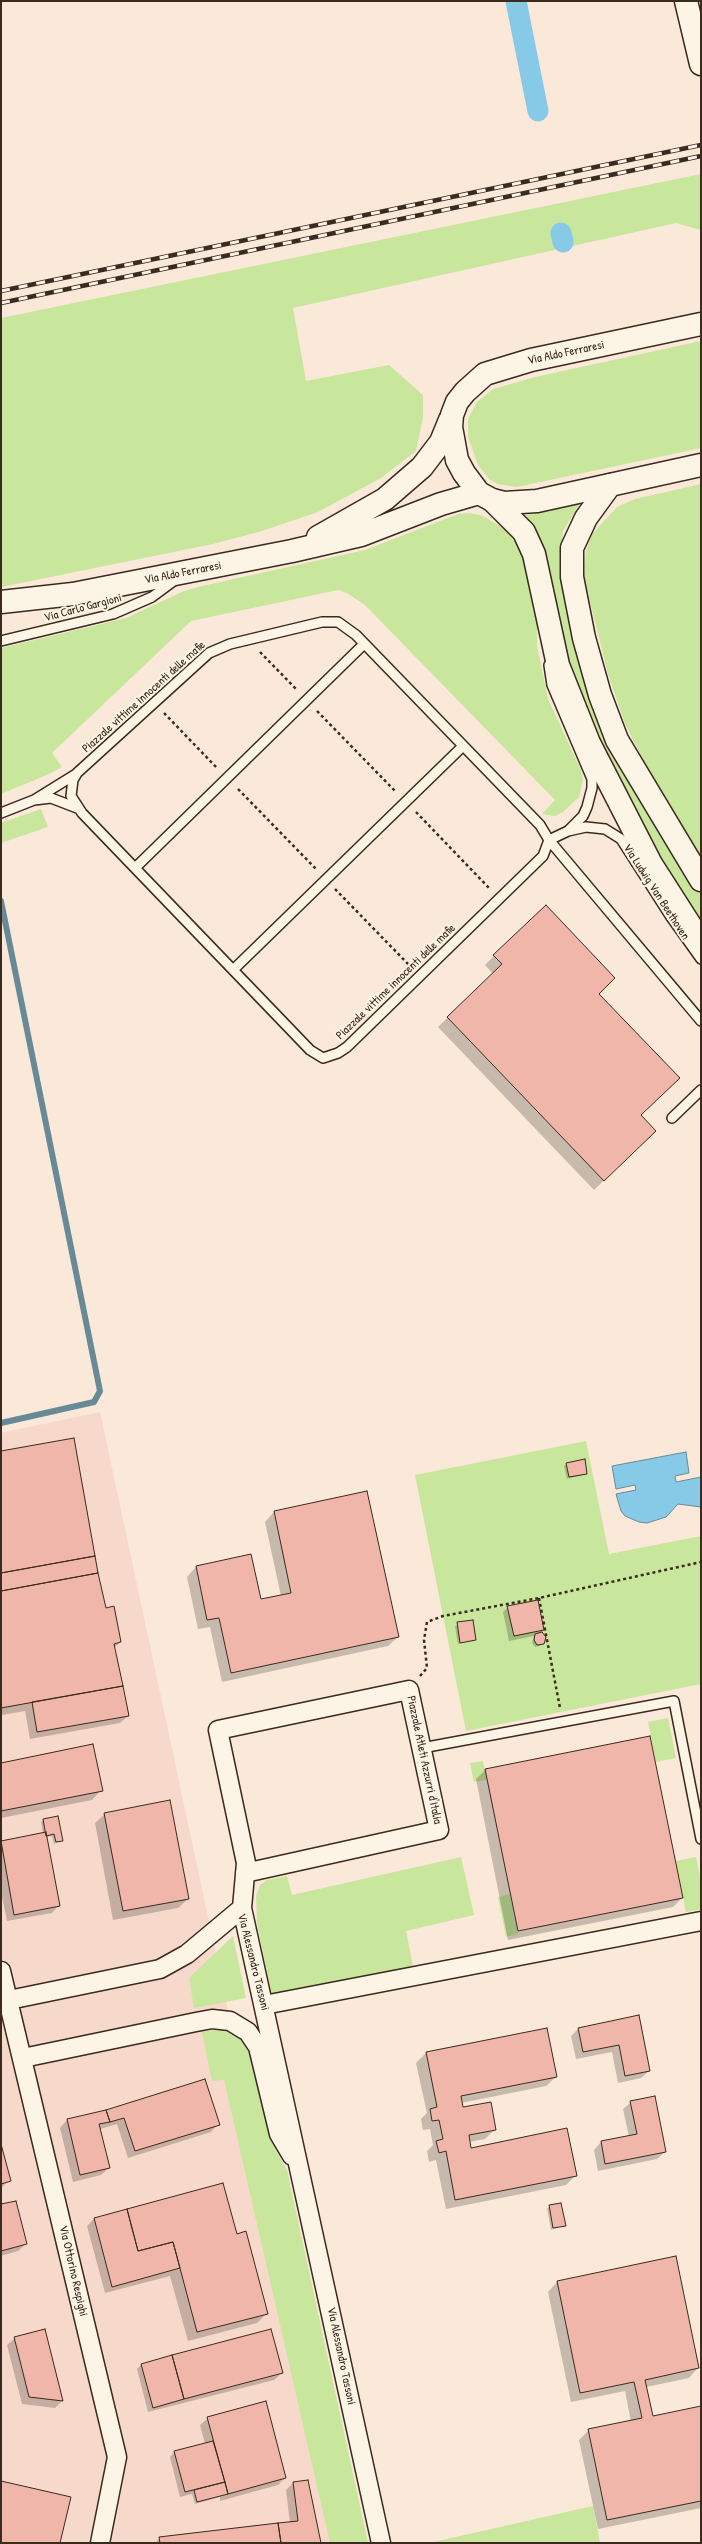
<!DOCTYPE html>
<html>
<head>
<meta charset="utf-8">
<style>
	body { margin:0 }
	#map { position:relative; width:702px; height:2544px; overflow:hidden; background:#fae8d9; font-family:"Patrick Hand",sans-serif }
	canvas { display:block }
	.frame { position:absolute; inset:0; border:2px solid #3b2a1e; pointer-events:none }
</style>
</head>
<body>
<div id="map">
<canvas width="702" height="2544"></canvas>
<div class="frame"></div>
</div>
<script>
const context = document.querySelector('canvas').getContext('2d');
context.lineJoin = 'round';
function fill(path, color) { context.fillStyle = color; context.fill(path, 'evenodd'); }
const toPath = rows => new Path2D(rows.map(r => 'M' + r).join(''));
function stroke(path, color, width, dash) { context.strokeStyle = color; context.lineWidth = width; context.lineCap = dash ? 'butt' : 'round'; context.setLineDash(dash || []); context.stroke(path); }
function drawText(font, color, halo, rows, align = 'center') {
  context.font = font + ' "Patrick Hand",sans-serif'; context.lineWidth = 4; context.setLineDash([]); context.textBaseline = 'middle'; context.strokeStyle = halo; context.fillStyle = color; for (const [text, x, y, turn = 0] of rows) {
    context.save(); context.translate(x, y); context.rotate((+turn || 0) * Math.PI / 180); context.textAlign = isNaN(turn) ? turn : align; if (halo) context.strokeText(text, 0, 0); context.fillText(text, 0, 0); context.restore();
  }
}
const built = toPath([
	[100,1412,342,2543,1,2543,1,1433]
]);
const green = toPath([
	[701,174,701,230,676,223,293,308,306,381,389,365,423,395,423,417,416,451,381,478,318,512,262,531,213,544,1,587,1,318],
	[701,341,701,448,517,487,498,484,490,480,478,465,468,437,468,419,477,402,493,389,535,377],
	[701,484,701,859,662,797,625,724,608,674,584,577,586,551,592,534,617,507,635,499],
	[580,503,563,531,560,559,589,696,603,734,618,764,701,895,701,925,656,855,583,706,521,516],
	[470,513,483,516,508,531,523,553,537,620,537,646,548,699,581,770,583,780,579,797,563,812,555,816,542,814,555,800,365,605,347,593,338,590,191,621,52,753,62,767,49,774,1,794,1,648,126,618,184,591,202,586,365,550,458,514],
	[41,809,48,827,1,843,1,823],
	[586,1441,609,1554,701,1536,701,1684,466,1731,415,1475],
	[668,1718,676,1758,656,1762,648,1722],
	[483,1761,487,1780,474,1782,470,1763],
	[461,1857,474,1915,406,1931,413,1967,272,1997,257,1923,256,1896,260,1885,267,1880,287,1876,292,1895],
	[696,1857,701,1882,701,1909,686,1912,676,1861],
	[510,1894,518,1934,506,1937,498,1897],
	[233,1936,246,1998,194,2008,189,1978],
	[221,2029,250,2045,272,2143,287,2170,368,2543,330,2543,224,2080,212,2081,202,2032],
	[593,2506,600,2543,429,2543]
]);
const water = toPath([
	[686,1452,689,1473,675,1476,676,1482,701,1477,701,1507,678,1504,666,1517,647,1523,639,1522,625,1516,621,1511,616,1494,636,1490,635,1485,616,1489,612,1466,686,1452]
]);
const shadow = toPath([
	[494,956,598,994,640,1115,645,1140,594,1190,438,1027,493,974,485,965],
	[1,1452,97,1573,105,1609,120,1642,114,1648,128,1716,120,1723,30,1739,25,1711,1,1715],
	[567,1464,586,1474,567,1479,564,1466],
	[367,1492,398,1637,388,1646,222,1682,210,1627,198,1629,187,1577,196,1567,251,1556,260,1600,281,1596,265,1522,274,1512],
	[508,1607,543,1630,538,1634,543,1643,540,1646,535,1647,532,1643,534,1636,509,1641,503,1612],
	[472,1621,475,1639,458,1644,455,1626],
	[650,1737,682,1898,673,1907,508,1940,476,1779,485,1770],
	[1,1764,101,1790,92,1800,1,1818],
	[105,1814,188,1899,178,1908,113,1920,95,1823],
	[43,1820,62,1840,54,1844,52,1836,45,1837,59,1905,52,1913,7,1921,1,1892,1,1842,43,1834,41,1822],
	[638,2017,649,2071,641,2078,618,2083,612,2052,576,2059,571,2036,578,2029],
	[547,2029,556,2077,546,2086,461,2103,462,2108,495,2129,485,2139,469,2142,470,2149,576,2175,566,2185,446,2209,436,2160,429,2162,427,2151,433,2145,430,2129,423,2130,421,2119,427,2113,416,2063,426,2053],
	[631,2102,665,2152,657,2159,598,2171,594,2150,601,2142,629,2137,623,2109],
	[106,2111,218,2124,211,2132,128,2158,117,2124,100,2129,109,2168,101,2175,73,2182,60,2128,67,2120],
	[1,2147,10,2180,1,2188],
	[560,2204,565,2225,551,2230,547,2208],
	[1,2205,26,2244,18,2251,1,2256],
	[94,2219,236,2235,267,2313,257,2323,188,2341,170,2276,105,2293,87,2226],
	[557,2282,698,2368,689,2378,646,2387,652,2417,701,2407,701,2508,598,2529,579,2440,589,2430,631,2422,625,2391,571,2402,548,2292],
	[15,2338,62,2401,55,2408,22,2404,7,2345],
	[142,2364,282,2373,274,2380,148,2412,137,2369],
	[208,2418,285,2478,278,2485,220,2501,220,2497,195,2504,192,2494,180,2497,170,2457,174,2452,205,2444,200,2425],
	[293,2483,320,2543,155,2543,160,2538,290,2523,286,2490]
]);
const stream = toPath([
	[1,901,100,1391,94,1402,1,1423]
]);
const canal = toPath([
	[516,1,538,111],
	[561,233,563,242]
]);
const building = toPath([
	[546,905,615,978,599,994,680,1078,641,1115,656,1131,604,1181,447,1017,502,964,493,955,546,905],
	[74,1438,95,1556,1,1573,1,1451,74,1438],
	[585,1459,587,1474,569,1477,566,1463,585,1459],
	[367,1491,399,1637,231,1673,219,1618,207,1620,196,1566,251,1554,261,1599,291,1593,274,1511,367,1491],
	[95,1556,98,1573,1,1591,1,1573,95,1556],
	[98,1573,106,1608,114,1606,121,1642,114,1644,123,1686,1,1708,1,1591,98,1573],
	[538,1600,544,1630,514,1636,507,1606,538,1600],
	[473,1620,476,1640,460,1643,457,1622,473,1620],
	[542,1632,546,1637,544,1644,537,1645,534,1640,535,1634,542,1632],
	[123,1686,129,1716,37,1732,32,1702,123,1686],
	[650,1736,683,1898,518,1931,485,1769,650,1736],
	[93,1744,103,1791,1,1811,1,1763,93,1744],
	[170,1800,189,1899,123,1911,104,1813,170,1800],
	[58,1816,63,1841,56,1842,54,1834,46,1836,43,1819,58,1816],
	[46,1832,60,1906,14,1915,1,1841,46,1832],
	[639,2015,650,2071,625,2076,619,2045,583,2052,578,2028,639,2015],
	[547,2028,557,2077,461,2096,463,2107,491,2102,496,2130,469,2135,471,2148,567,2128,577,2176,455,2200,446,2151,439,2153,436,2141,443,2139,439,2120,432,2121,430,2109,437,2107,426,2052,547,2028],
	[205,2079,220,2125,135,2151,124,2118,110,2122,106,2110,205,2079],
	[655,2096,666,2152,605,2164,601,2141,637,2134,630,2101,655,2096],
	[106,2110,110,2122,99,2124,110,2168,80,2175,67,2119,106,2110],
	[1,2144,11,2181,1,2184,1,2144],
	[223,2183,237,2234,246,2231,268,2314,197,2332,173,2242,138,2251,127,2209,223,2183],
	[16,2201,27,2244,1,2251,1,2204,16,2201],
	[561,2203,566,2226,553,2228,549,2205,561,2203],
	[127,2209,138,2251,173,2242,180,2268,112,2287,94,2218,127,2209],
	[676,2256,699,2368,645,2380,653,2416,701,2406,701,2501,607,2520,588,2429,642,2418,634,2382,580,2393,557,2281,676,2256],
	[45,2329,63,2401,29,2397,14,2337,45,2329],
	[271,2329,283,2373,184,2399,172,2355,271,2329],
	[172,2355,184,2399,153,2408,141,2364,172,2355],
	[266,2401,286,2478,228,2494,207,2417,266,2401],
	[213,2441,225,2482,185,2492,174,2451,213,2441],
	[308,2480,321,2543,281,2543,278,2523,298,2521,293,2482,308,2480],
	[1,2481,71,2497,60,2543,1,2543,1,2481],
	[225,2482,228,2494,197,2502,194,2490,225,2482],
	[278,2523,281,2543,160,2543,159,2537,278,2523]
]);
const path = toPath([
	[260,652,297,690],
	[317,711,396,792],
	[164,713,217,768],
	[238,789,317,870],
	[416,812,489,888],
	[335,889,410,966],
	[539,1598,560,1708],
	[420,1676,427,1668,424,1640,427,1622,443,1616,539,1598,701,1562]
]);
const service = toPath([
	[322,622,338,622,356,635,540,825,549,840,543,856,347,1047,338,1053,323,1058,310,1050,82,813,71,796,73,780,77,773,209,653,230,644,322,622],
	[1,641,113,614,152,597,175,580],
	[549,665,552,685,592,779,592,788,587,807,583,816,568,831],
	[76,774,34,800,51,798,77,808],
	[1,813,34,800],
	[135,868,364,644],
	[701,959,671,917,621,839,605,829,586,827,568,831,549,840,701,1021],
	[233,970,463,746],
	[672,1118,701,1090],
	[422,1748,674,1701,701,1839]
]);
const minor = toPath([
	[245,1873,439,1830,409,1690,218,1730,246,1863,242,1908,381,2543],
	[1,1971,117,2457,100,2543],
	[9,2000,160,1969,187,1954,242,1908],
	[264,2005,701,1921],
	[23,2058,196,2022,212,2019,230,2021,248,2032,258,2047,279,2134,292,2156]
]);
const secondary = toPath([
	[701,324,531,360,485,374,465,392,457,402,452,415,451,427,457,460,464,473,479,493,492,500,504,503,537,501,701,465],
	[318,537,385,499,422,467,441,442,450,420],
	[1,602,73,594,292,551,361,535,441,504,479,493]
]);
const trunk = toPath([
	[686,1,701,64],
	[610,485,586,518,572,548,572,577,584,638,600,695,617,740,701,880],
	[492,500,524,532,534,554,558,665,589,743,651,864,701,942]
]);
const rail = toPath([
	[1,291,701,145],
	[1,303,701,156]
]);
const streetNames = [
	["Via Aldo Ferraresi",566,353,-12],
	["Via Aldo Ferraresi",183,573,-11],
	["Via Carlo Gargioni",83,608,-15],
	["Piazzale vittime innocenti delle mafie",144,697,-42],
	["Via Ludwig Van Beethoven",656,892,57],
	["Piazzale vittime innocenti delle mafie",396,982,-44],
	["Piazzale Atleti Azzurri d'Italia",424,1760,78],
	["Via Alessandro Tassoni",253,1962,76],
	["Via Ottorino Respighi",73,2271,77],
	["Via Alessandro Tassoni",341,2356,78]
];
fill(built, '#f7d9cb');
fill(green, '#c9e69d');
fill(water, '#86cae8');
stroke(water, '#688a97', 1);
fill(shadow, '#0003');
stroke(stream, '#688a97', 6);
stroke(canal, '#86cae8', 21);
fill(building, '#f0b6aa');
stroke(building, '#3b2a1e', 1);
stroke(service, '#3b2a1e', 12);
stroke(minor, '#3b2a1e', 21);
stroke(secondary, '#3b2a1e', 25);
stroke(trunk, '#3b2a1e', 25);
stroke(path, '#3b2a1e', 2.5, [3, 3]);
stroke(service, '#fcf5e5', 9);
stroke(minor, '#fcf5e5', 18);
stroke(secondary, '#fcf5e5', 22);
stroke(trunk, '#fcf5e5', 22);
stroke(rail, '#3b2a1e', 4.5);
stroke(rail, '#fcf5e5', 3, [9]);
drawText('12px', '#3b2a1e', '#fcf5e5', streetNames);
</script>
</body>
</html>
